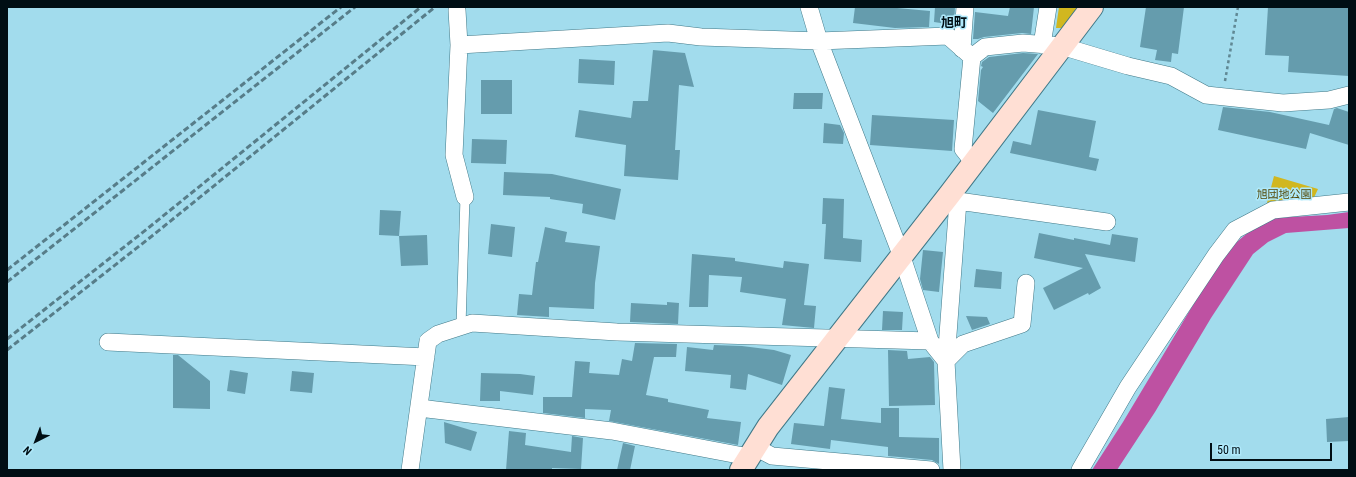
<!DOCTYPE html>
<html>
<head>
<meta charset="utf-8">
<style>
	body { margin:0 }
	#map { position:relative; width:1356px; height:477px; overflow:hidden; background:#a2dced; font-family:"Roboto Condensed",sans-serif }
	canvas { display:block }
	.frame { position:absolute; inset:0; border:8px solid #000e14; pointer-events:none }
	.north { position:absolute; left:16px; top:421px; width:40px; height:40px; -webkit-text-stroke:3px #afe9fb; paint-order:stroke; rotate:222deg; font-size:11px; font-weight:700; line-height:16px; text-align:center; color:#000e14 }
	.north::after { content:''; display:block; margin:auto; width:14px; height:18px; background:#000e14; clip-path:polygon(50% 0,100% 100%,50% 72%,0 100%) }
	.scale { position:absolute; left:1210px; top:443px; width:122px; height:18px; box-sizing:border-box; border:2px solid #000e14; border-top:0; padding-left:5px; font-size:12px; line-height:14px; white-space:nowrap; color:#000e14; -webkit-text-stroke:3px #afe9fb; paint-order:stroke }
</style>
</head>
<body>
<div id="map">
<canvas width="1356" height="477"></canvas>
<div class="frame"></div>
<div class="north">N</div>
<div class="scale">50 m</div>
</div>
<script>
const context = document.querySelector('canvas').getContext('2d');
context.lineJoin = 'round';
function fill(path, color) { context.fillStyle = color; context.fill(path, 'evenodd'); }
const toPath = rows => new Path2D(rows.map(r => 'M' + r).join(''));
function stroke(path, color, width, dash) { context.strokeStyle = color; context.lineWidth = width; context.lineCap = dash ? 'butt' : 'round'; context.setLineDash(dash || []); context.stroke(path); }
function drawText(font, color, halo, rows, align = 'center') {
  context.font = font + ' "Roboto Condensed","Noto Sans JP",sans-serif'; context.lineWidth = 3; context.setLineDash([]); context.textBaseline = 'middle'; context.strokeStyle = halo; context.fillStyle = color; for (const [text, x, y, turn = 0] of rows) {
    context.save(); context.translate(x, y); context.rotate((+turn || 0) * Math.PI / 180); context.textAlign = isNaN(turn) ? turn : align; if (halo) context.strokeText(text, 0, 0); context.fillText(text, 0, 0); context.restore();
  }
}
const green = toPath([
	[1059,7,1079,7,1063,28,1056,28],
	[1274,176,1318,189,1310,206,1273,210,1267,203]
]);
const water = toPath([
	[1349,212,1349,228,1286,233,1268,242,1253,254,1211,318,1155,412,1117,470,1092,470,1123,422,1214,270,1232,246,1257,225,1273,218,1327,215]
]);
const building = toPath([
	[855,7,886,7,930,11,929,27,895,28,853,23],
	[935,7,955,7,954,25,934,22],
	[1010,7,1034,7,1031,34,1022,33,984,37,978,39,973,39,975,12,1008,16],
	[1146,7,1184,7,1178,54,1172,53,1171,62,1155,60,1157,50,1140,47],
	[1268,7,1349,7,1349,76,1288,72,1289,56,1265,55],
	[653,50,685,53,694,87,679,85,675,150,680,150,678,180,624,176,626,145,575,137,579,110,631,118,633,101,648,101],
	[1023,53,1038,54,993,113,978,101,981,70,983,67,981,66,982,62,989,57],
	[579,59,615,61,614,85,578,83],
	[481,80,512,80,512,114,481,114],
	[794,93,823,93,822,109,793,109],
	[1223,107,1270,112,1329,125,1334,109,1337,108,1349,112,1349,145,1310,133,1306,149,1218,130],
	[1038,110,1096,121,1089,157,1099,159,1096,171,1010,153,1013,141,1031,145],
	[872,115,954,120,952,151,870,145],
	[824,123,840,125,844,133,843,144,823,143],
	[472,139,507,140,506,164,471,163],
	[504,172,552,174,621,189,615,220,582,213,583,204,550,199,550,197,503,195],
	[823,198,844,199,843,238,862,240,861,262,824,259,826,224,822,224],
	[380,210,401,211,399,236,379,235],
	[491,224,515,227,512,257,488,254],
	[545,227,567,232,565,242,600,246,595,283,594,309,549,307,549,317,517,315,519,294,532,295,536,262,538,262],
	[1039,233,1074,240,1074,238,1110,245,1112,234,1138,238,1135,262,1085,254,1101,288,1089,295,1088,293,1054,310,1043,288,1083,268,1034,258],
	[427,235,428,265,401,266,399,236],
	[923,250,943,252,939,292,923,290,920,279],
	[692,254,735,258,735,261,783,268,784,261,809,264,804,305,816,306,814,328,782,325,786,299,740,292,742,277,709,275,708,307,689,307],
	[976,269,1002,272,1001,289,974,287],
	[667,302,679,303,678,324,630,322,631,303,667,305],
	[883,311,903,312,902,330,882,330],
	[966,316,987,317,990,324,972,330],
	[635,343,677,344,676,357,654,357,646,395,668,399,668,402,709,410,707,418,741,422,738,445,609,421,611,410,585,409,585,418,543,413,543,397,572,397,575,361,590,362,589,373,619,375,622,359,632,361],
	[714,345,742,346,774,350,791,355,782,385,748,374,746,390,730,388,731,375,685,371,687,347,713,350],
	[888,350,907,351,908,359,930,357,934,362,935,405,889,406],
	[173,355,178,355,210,381,210,409,173,408],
	[230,370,248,373,245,394,227,391],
	[292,371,314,373,312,393,290,391],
	[481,373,520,374,535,376,533,395,500,391,500,401,480,401],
	[829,387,845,389,841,419,881,423,881,408,899,408,899,437,939,438,939,464,932,460,888,456,888,447,831,440,830,449,791,444,794,423,824,426],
	[1349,417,1349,441,1327,442,1326,419],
	[444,422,477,432,471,451,445,443],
	[509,431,526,433,525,445,571,452,572,436,583,438,581,469,552,468,552,470,506,470],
	[623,443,635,446,630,470,617,470]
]);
const path = toPath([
	[1225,81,1238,7]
]);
const lane = toPath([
	[461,326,465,197]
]);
const street = toPath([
	[809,7,819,41,902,257,930,341,946,361],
	[457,10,459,45],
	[1042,45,1048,7],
	[962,49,965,7],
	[972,57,985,47,1023,43,1061,46,1128,66,1171,76,1206,95,1283,103,1329,100,1349,95],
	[950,194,958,201,946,361,952,470],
	[465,197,454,155,459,45,668,33,701,37,819,41,948,36,972,57,963,149,974,163],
	[958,201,1107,222],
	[108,342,426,357],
	[946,361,963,344,1022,324,1026,283],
	[419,408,612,431,749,457],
	[755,447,772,456,931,470],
	[410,470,428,341,438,334,472,323,617,332,930,341],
	[1080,470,1128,387,1216,255,1235,230,1273,210,1349,202]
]);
const secondary = toPath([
	[741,470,768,427,950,194,1092,7]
]);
const rail = toPath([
	[7,270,341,7],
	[7,282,355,7],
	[7,339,147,229,421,7],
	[7,350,152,236,435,7]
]);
const parkNames = [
	["旭団地公園",1284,195]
];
const quarterNames = [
	["旭町",954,24]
];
fill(green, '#d1b71f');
fill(water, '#be51a2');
fill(building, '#659cad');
stroke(lane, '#417988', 10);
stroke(street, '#417988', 18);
stroke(secondary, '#417988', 24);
stroke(path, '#608894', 2.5, [3, 3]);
stroke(lane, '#fff', 9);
stroke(street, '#fff', 17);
stroke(secondary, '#ffdfd4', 22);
stroke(rail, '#577d89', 3, [6, 3]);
drawText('11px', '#554a09', '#afe9fb', parkNames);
drawText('bold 13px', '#000e14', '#afe9fb', quarterNames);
</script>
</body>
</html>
